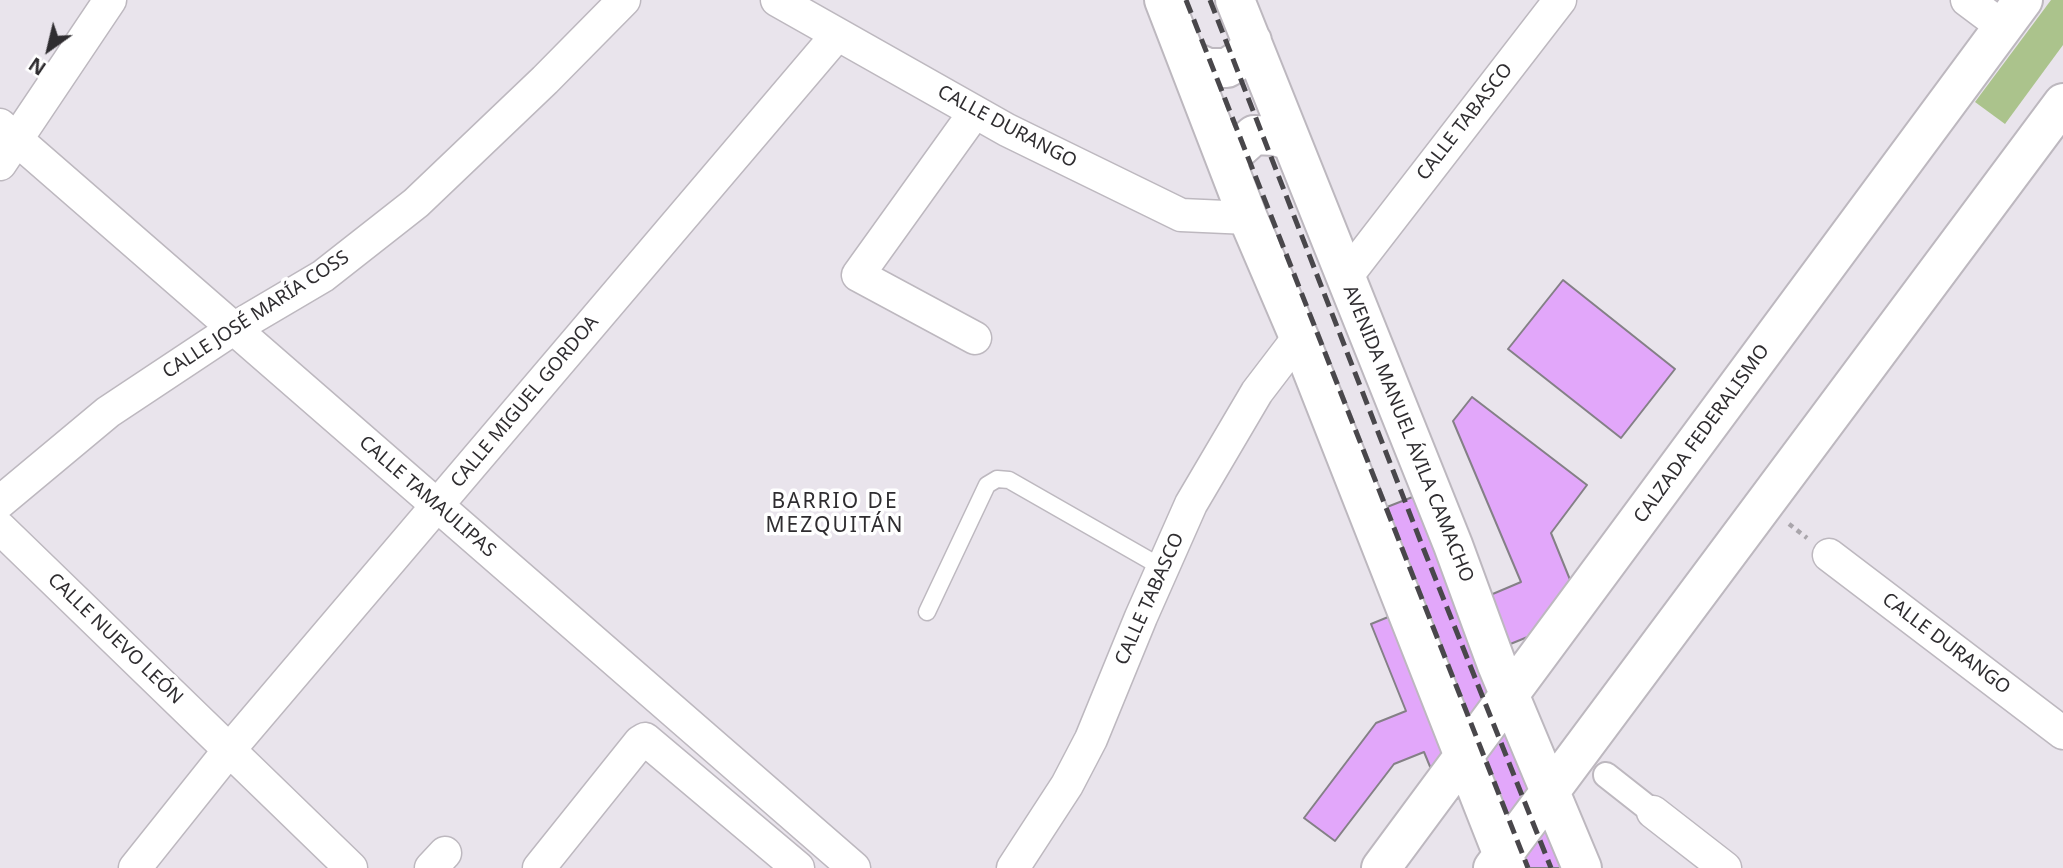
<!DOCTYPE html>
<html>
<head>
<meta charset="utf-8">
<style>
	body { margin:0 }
	#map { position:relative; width:2063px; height:868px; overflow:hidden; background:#e9e4ec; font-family:"Noto Sans",sans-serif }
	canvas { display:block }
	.north { position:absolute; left:14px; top:14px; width:70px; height:70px; -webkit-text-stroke:5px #fff; paint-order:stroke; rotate:214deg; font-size:19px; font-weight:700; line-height:28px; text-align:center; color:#2f2d30 }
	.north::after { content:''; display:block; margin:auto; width:24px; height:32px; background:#2f2d30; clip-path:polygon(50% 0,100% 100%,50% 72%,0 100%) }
</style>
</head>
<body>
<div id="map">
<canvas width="2063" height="868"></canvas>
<div class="north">N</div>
</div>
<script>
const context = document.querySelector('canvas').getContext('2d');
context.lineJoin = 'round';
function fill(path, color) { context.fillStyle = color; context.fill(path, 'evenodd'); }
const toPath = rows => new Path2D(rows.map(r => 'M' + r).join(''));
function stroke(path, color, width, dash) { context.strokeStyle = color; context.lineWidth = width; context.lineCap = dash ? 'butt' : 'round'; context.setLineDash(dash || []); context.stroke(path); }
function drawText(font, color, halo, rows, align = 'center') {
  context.font = font + ' "Noto Sans",sans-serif'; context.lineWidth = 7; context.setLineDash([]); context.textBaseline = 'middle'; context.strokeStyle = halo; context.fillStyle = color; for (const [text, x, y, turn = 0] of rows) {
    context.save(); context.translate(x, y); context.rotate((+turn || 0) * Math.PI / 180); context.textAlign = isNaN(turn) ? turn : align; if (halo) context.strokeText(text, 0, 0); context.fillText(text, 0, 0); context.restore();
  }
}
const green = toPath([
	[2051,0,2063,0,2063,45,2005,124,1975,102]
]);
const building = toPath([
	[1563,280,1675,369,1621,438,1508,349,1563,280],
	[1472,397,1587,485,1551,533,1584,614,1503,647,1585,868,1498,868,1467,795,1445,803,1424,752,1394,764,1335,841,1304,818,1376,723,1406,711,1371,624,1398,613,1359,518,1438,487,1488,596,1521,582,1453,421,1472,397]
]);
const path = toPath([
	[1789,524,1807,538]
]);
const service = toPath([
	[927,612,987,485,997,479,1009,480,1163,568]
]);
const pedestrian = toPath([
	[1606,775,1653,812]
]);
const minor = toPath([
	[777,0,1007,130,1181,215,1248,218],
	[1967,0,2003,27],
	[975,112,858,275,975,338],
	[0,125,854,868],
	[0,164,110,0],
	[1346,277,1560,0],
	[0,502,108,412,233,329,323,276,416,203,545,80,624,0],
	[0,528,351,868],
	[1829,555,2063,733],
	[1653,812,1725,868],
	[135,868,230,749,837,35],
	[431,868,445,853],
	[539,868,640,742,645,739,798,868],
	[1013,868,1067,785,1091,739,1141,617,1191,504,1257,392,1299,337]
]);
const primary = toPath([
	[1164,0,1248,218,1299,337,1508,868],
	[1235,0,1453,545,1497,665,1582,868],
	[1188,59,1208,68,1227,68,1242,58,1252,41],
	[1226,160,1254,135,1275,136,1291,141],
	[1381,868,2023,0],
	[1493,868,2063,103]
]);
const rail = toPath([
	[1186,0,1528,868],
	[1210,0,1422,545,1551,868]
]);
const streetNames = [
	["CALLE TABASCO",1465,122,-52],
	["CALLE DURANGO",1007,127,28],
	["CALLE JOSÉ MARÍA COSS",256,315,-33],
	["CALLE MIGUEL GORDOA",525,402,-50],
	["AVENIDA MANUEL ÁVILA CAMACHO",1408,434,68],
	["CALZADA FEDERALISMO",1702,434,-54],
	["CALLE TAMAULIPAS",427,497,41],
	["CALLE TABASCO",1150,599,-66],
	["CALLE NUEVO LEÓN",115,639,44],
	["CALLE DURANGO",1946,644,37]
];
const neighbourhoodNames = [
	["BARRIO DE",835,502],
	["MEZQUITÁN",835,526]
];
fill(green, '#abc38c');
fill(building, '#e2a7fa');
stroke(building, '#848086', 2);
stroke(service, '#bdb8bf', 19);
stroke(pedestrian, '#bdb8bf', 28);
stroke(minor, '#bdb8bf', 35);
stroke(primary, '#bdb8bf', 42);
stroke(path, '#a9a5ab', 4.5, [5, 5]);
stroke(service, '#fff', 16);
stroke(pedestrian, '#fff', 24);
stroke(minor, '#fff', 32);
stroke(primary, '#fff', 38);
stroke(rail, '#49474b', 5, [14, 7]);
drawText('19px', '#2f2d30', '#fff', streetNames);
context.letterSpacing = '2px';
drawText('21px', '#2f2d30', '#fff', neighbourhoodNames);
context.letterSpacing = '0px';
</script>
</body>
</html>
